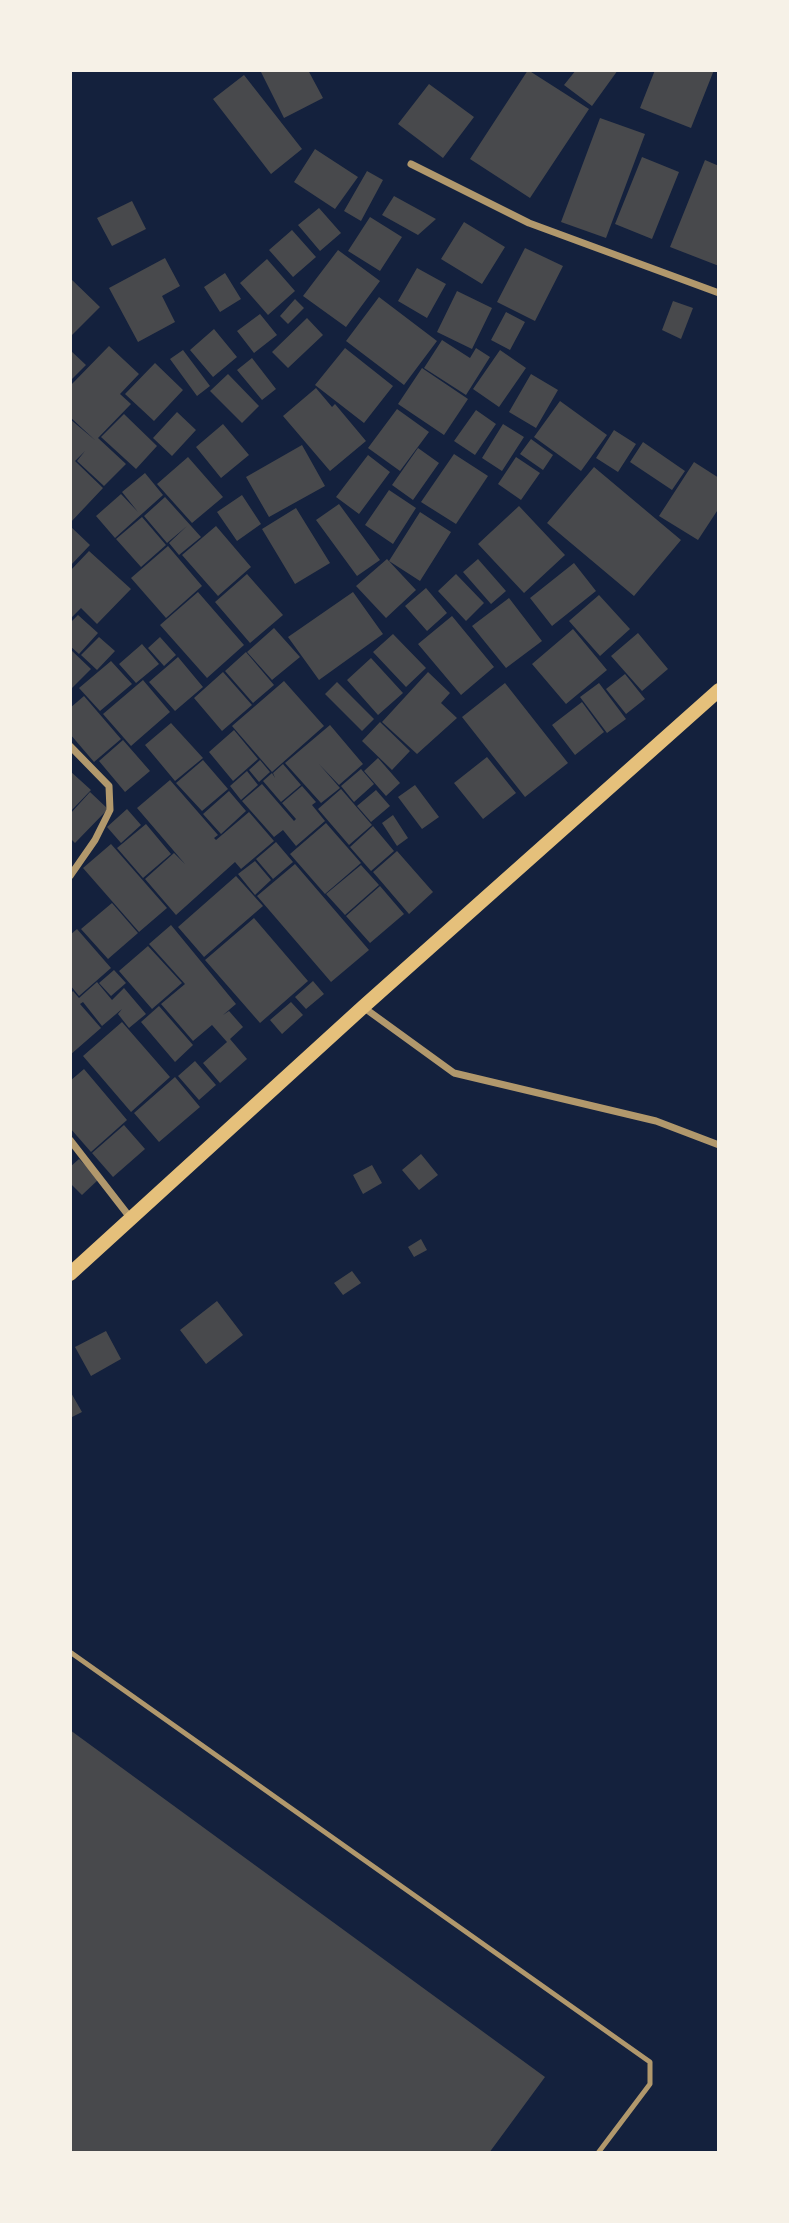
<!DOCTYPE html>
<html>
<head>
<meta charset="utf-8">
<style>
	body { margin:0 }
	#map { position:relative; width:789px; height:2223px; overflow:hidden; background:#14213d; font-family:Arial,sans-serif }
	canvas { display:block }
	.frame { position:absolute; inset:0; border:72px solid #f6f1e7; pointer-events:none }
</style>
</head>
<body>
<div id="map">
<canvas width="789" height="2223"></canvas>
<div class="frame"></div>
</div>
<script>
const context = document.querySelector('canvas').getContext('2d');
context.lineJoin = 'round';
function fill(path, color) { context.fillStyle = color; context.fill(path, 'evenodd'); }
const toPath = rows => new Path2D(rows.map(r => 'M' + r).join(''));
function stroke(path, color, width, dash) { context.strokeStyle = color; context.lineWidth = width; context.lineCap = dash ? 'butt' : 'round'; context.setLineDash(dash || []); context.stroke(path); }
const building = toPath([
	[260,70,308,70,323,98,284,118],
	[528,70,589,109,530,198,470,159],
	[576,70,618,70,592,106,564,85],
	[655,70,714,70,691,128,640,108],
	[244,75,302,149,271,174,213,99],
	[429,84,474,117,443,158,398,124],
	[600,118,645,134,606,238,561,222],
	[315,149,358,177,335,209,294,182],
	[642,157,679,172,652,239,615,224],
	[705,160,719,166,719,266,670,247],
	[367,171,383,180,361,221,344,211],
	[394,196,436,219,418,235,382,215],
	[132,201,146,229,112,246,97,218],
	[319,208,341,233,320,251,298,225],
	[370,217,402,237,380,271,348,251],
	[464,222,505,247,482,284,441,259],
	[292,230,316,257,293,277,269,250],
	[525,248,563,266,535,321,497,302],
	[338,250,380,281,346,327,303,296],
	[165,258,180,286,162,296,175,322,138,342,109,288],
	[267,259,295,291,268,315,240,283],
	[417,268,446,284,427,318,398,301],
	[225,273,241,299,220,312,204,287],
	[70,278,100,307,70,337],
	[457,291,492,308,472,349,437,332],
	[379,297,437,341,404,385,346,341],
	[295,299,304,308,288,324,280,316],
	[673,301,693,308,681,339,662,330],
	[506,312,525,322,510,350,491,340],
	[260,314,277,335,254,353,237,331],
	[307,318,323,335,288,368,272,352],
	[214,329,237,357,213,377,190,350],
	[442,340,470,358,476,348,490,357,466,395,424,368],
	[109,346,139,374,120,394,131,404,98,438,126,464,104,486,77,461,85,451,75,461,103,488,70,523,70,419,96,441,70,417,70,386],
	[345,348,393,386,364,423,315,385],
	[70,350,86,365,70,381],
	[183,350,210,386,197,396,170,359],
	[500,350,526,368,499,407,473,389],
	[252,358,276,389,262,400,237,370],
	[155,363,183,390,154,421,125,394],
	[422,368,468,399,444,435,398,404],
	[228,374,259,406,242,423,210,391],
	[531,374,558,390,536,428,509,412],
	[316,388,332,407,335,404,366,441,330,471,283,416],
	[560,401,607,435,581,471,534,437],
	[397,409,429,432,400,471,368,448],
	[476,410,496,424,475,455,454,441],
	[177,412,196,430,172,456,153,438],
	[124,414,157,446,136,469,101,437],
	[223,424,249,455,221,478,196,447],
	[503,424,524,437,502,471,482,458],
	[614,430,636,444,618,472,596,458],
	[531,439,553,455,543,470,520,454],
	[643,442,685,471,672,490,630,462],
	[302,445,325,486,269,517,246,477],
	[418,448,439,463,413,500,392,485],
	[454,454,488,476,456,524,421,502],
	[368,455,390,472,359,514,336,497],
	[188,457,223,497,192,523,157,484],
	[516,457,540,473,521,500,498,484],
	[694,462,719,478,719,508,698,540,659,516],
	[594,467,681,540,634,596,547,523],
	[145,473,163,495,115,538,96,516,121,494,138,512,122,492],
	[389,490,416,508,393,544,365,525],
	[242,495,261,524,237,541,217,512],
	[165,497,201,537,179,555,169,543,187,526,167,543,144,516],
	[339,504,380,560,357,576,316,520],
	[519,506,565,555,524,593,478,544],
	[296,508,330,563,295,584,262,529],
	[420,512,451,532,420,581,389,561],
	[142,517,166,545,141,567,116,539],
	[70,526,90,545,70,566],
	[216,526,251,567,218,596,182,555],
	[168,546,202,586,166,618,131,578],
	[89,551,131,589,97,624,81,608,70,619,70,571],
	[387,559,416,590,386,618,356,586],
	[478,559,506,591,491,604,463,572],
	[574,563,596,591,552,626,530,598],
	[247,574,283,615,250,643,215,602],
	[456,574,484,603,466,621,438,591],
	[426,588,447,613,427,631,405,606],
	[198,592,244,645,207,678,160,625],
	[353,592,383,634,319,680,288,637],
	[599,595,630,629,600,656,569,621],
	[509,598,542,641,506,668,472,626],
	[78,615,98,633,79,654,70,646,70,623],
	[452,616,494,667,461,695,418,644],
	[274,628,300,657,272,680,247,652],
	[573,629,607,670,566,704,532,664],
	[638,633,668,669,642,691,611,656],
	[393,634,426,668,406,687,373,652],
	[99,637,115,651,97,670,81,655],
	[160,637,176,655,164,666,148,648],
	[142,644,159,664,136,683,119,664],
	[70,649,91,669,70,690],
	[246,652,274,685,253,703,225,671],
	[178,657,203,687,175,711,149,682],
	[371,658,403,693,378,715,347,680],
	[111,661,132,684,100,711,79,688],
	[223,672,252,705,222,731,194,698],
	[428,672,450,693,441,703,457,718,417,754,382,722],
	[625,674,645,699,626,714,606,689],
	[143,680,170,712,131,746,103,714],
	[284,681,324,726,272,772,232,726],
	[337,682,374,719,362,731,325,694],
	[505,683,568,763,525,797,462,717],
	[599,683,626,719,607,733,580,697],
	[84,696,121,739,94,762,70,734,70,708],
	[582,702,604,732,575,755,552,725],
	[380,722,410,751,392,770,362,741],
	[171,723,203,758,175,781,145,745],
	[330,725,363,764,339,785,319,764,340,788,321,803,285,763],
	[234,730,258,759,233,781,209,752],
	[123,740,150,771,125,792,99,761],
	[487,757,516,793,483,819,454,783],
	[378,758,400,783,386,796,364,771],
	[203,760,228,789,202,811,176,783],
	[260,760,270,772,259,782,249,770],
	[283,764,301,785,281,802,263,781,272,773,275,778,273,773],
	[361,769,374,784,354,802,341,786],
	[70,771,91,790,70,812],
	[247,771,258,785,241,800,230,786],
	[170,780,218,835,214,838,216,840,249,812,274,841,241,869,235,862,176,915,145,879,174,853,185,864,137,808],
	[262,784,294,821,296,819,282,803,302,786,316,802,312,805,325,821,296,846,283,830,274,837,242,801],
	[415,785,439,817,422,829,398,797],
	[341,789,372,825,349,845,318,809],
	[376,790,390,806,371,822,357,806],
	[229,791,246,811,221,834,203,814],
	[90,792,108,809,75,843,70,838,70,814],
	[127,809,141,825,121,843,107,827],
	[393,815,408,838,397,846,382,823],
	[326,823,361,863,325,894,290,854],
	[146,824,171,854,143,878,117,848],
	[373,826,394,851,371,871,350,847],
	[276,842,293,862,273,879,256,859],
	[111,844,167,908,139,932,83,868],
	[397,851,433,892,409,914,373,872],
	[255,861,271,880,255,895,238,874],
	[295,864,369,950,331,982,257,896],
	[361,865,379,885,345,915,326,894],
	[236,876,263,906,204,957,178,927],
	[380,886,404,914,370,943,346,916],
	[112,903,138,933,108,959,81,929],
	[254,918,308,981,260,1023,205,960],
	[171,925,236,1004,223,1015,229,1011,243,1027,230,1039,247,1059,220,1083,203,1063,227,1042,212,1025,193,1041,161,1004,185,984,149,944],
	[77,929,111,968,79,996,70,985,70,935],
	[148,946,182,983,152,1009,119,971],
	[114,970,126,983,111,996,99,983],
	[313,981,324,994,306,1009,295,997],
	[97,982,112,1000,124,988,146,1014,129,1028,118,1014,122,1009,102,1026,83,1002,80,1004,101,1028,70,1055,70,994,73,991,79,998],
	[291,1002,303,1015,282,1034,270,1020],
	[159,1006,193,1045,175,1062,141,1022],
	[122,1022,170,1077,131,1112,83,1056],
	[195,1061,216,1085,199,1100,178,1076],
	[84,1069,127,1120,91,1152,70,1128,70,1081],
	[175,1077,200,1107,159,1142,134,1113],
	[124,1125,145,1149,113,1177,92,1153],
	[421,1154,438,1175,419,1190,402,1170],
	[79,1159,99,1179,82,1195,70,1183,70,1167],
	[372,1165,382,1183,363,1194,353,1175],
	[421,1239,427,1250,414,1257,408,1247],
	[352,1271,361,1283,343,1295,334,1283],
	[217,1301,243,1335,206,1364,180,1330],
	[106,1331,121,1359,91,1376,75,1347],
	[70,1391,82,1412,70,1418],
	[70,1730,545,2077,489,2153,70,2153]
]);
const service = toPath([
	[70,1652,650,2062,650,2084,598,2153]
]);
const minor = toPath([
	[411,164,529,223,719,293],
	[70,746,109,786,110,810,95,840,70,876],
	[363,1007,454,1073,656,1121,719,1145],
	[70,1140,132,1220]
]);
const secondary = toPath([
	[70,1274,363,1007,719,690]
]);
fill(building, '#48494c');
stroke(service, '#b1986c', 5);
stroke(minor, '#b1986c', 7);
stroke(secondary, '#e5c07b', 14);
</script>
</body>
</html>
